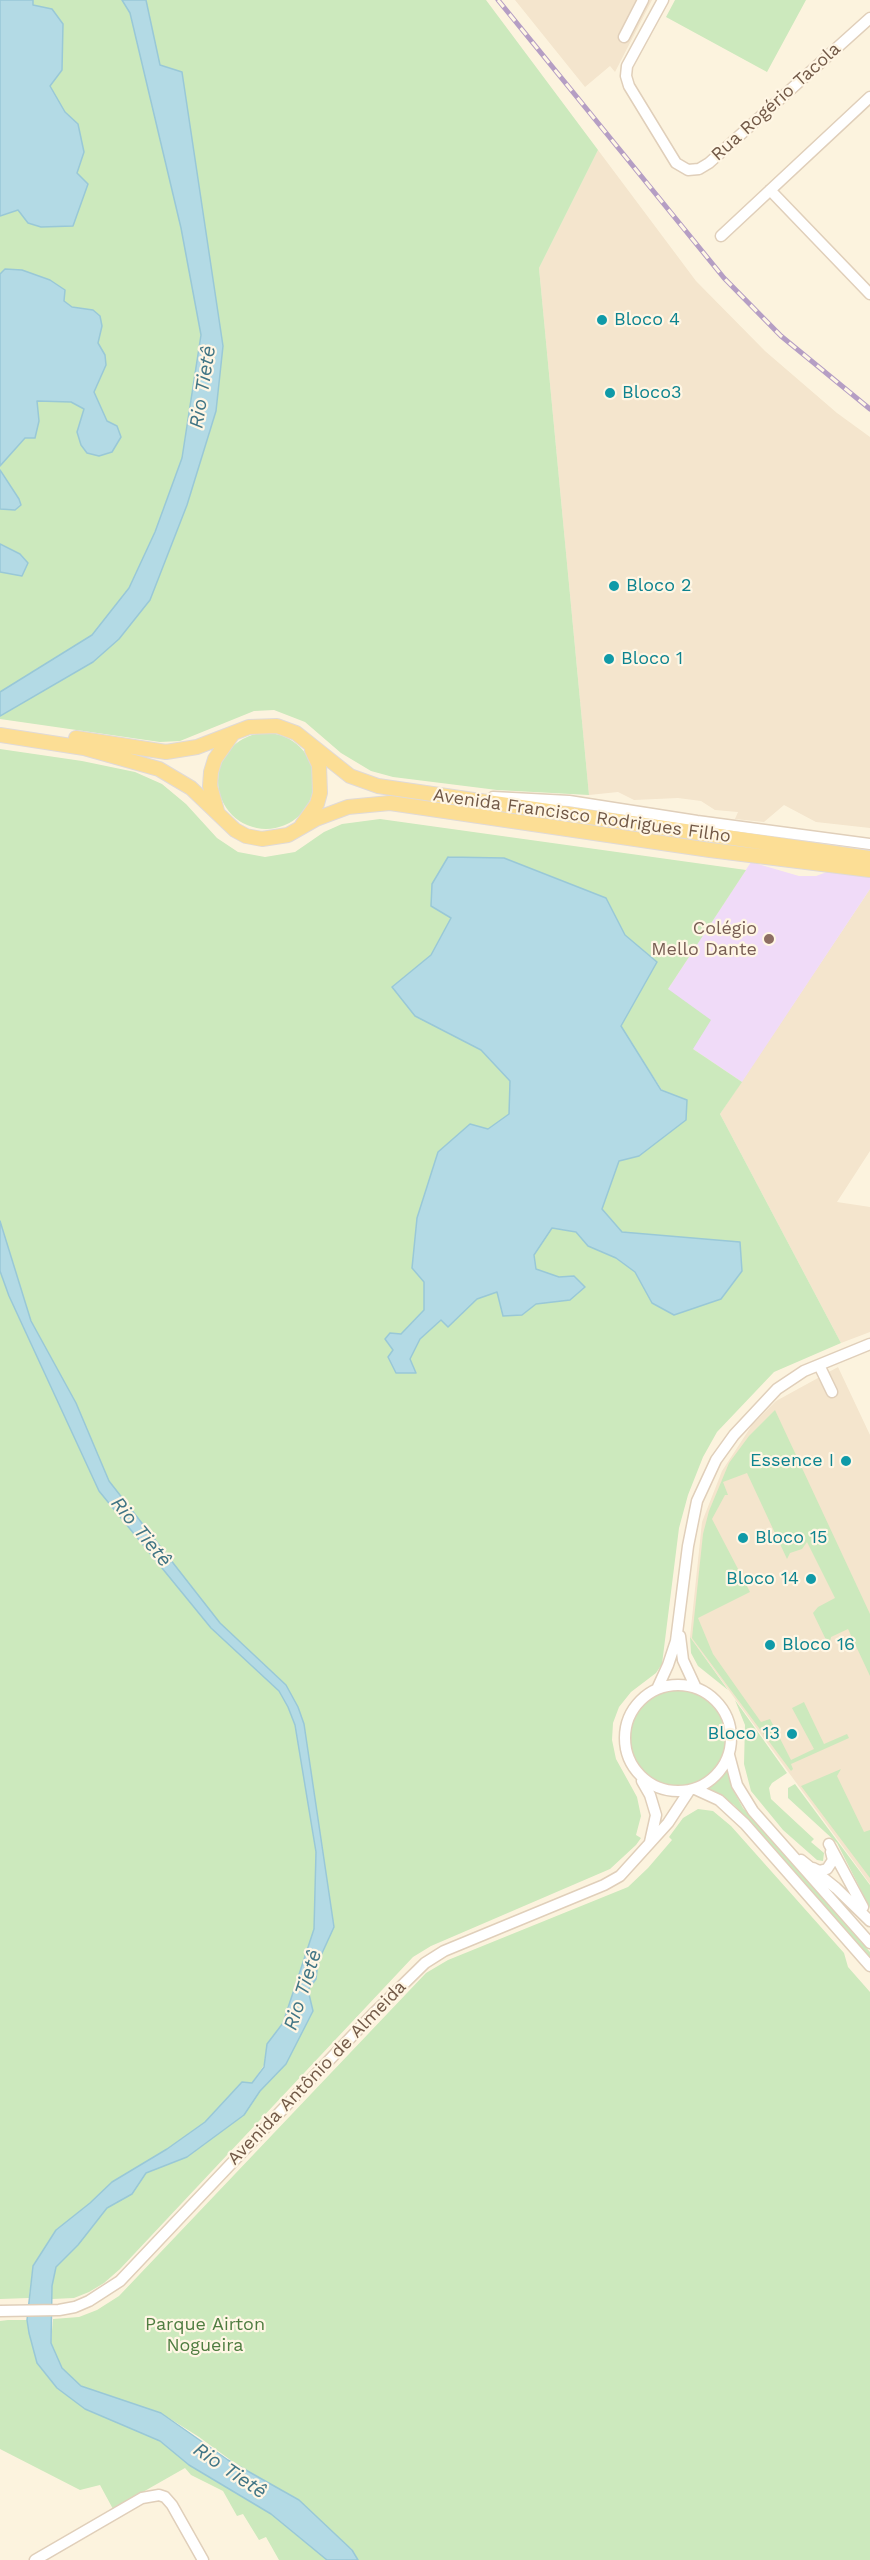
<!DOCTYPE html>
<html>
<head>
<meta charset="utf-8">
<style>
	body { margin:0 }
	canvas { display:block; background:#fcf3de }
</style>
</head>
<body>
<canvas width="870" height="2560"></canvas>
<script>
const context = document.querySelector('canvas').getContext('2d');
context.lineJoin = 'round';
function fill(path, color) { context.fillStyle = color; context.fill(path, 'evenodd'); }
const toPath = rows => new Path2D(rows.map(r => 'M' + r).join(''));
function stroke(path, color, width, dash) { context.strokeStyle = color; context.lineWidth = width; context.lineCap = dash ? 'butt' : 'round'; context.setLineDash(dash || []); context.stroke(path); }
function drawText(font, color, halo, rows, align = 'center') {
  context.font = font + ' "Work Sans",sans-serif'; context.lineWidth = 4.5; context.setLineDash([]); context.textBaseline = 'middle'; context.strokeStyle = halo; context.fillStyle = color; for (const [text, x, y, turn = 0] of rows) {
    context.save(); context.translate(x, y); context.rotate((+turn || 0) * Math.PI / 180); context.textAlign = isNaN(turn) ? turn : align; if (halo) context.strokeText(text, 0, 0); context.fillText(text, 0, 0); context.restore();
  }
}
const residential = toPath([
	[515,0,652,0,615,72,610,66,585,87],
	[598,150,696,281,765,351,837,413,870,437,870,828,816,822,784,805,764,822,735,819,738,812,715,810,701,801,678,798,634,800,618,792,589,795,539,268],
	[870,889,870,1151,837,1202,870,1207,870,1332,841,1343,720,1114],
	[838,1367,870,1435,870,1884,690,1637,702,1522,722,1471,752,1425,776,1401]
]);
const education = toPath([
	[751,862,799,876,816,876,827,872,870,877,870,889,742,1082,693,1049,668,989]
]);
const green = toPath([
	[0,0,122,0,130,13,181,228,201,335,182,458,155,532,129,588,92,635,0,692],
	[146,0,486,0,598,150,539,268,589,795,497,790,393,777,371,771,341,753,305,722,274,710,254,711,180,741,160,742,0,719,0,716,90,664,119,639,216,411,160,65],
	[675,0,806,0,767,72,666,17],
	'218 781a48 48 0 1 1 96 0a48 48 0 1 1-96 0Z',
	[0,749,82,761,135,772,162,784,186,804,217,838,238,852,265,857,295,852,324,832,342,824,380,819,746,870,668,989,711,1020,693,1049,742,1082,720,1114,841,1343,774,1372,717,1432,703,1457,688,1495,679,1528,662,1664,656,1673,631,1692,619,1707,613,1723,612,1740,616,1759,637,1797,641,1816,636,1835,641,1838,636,1845,610,1869,431,1946,413,1957,120,2269,104,2283,89,2292,74,2298,52,2299,52,2286,56,2267,78,2245,107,2208,132,2194,146,2173,187,2157,244,2115,260,2091,286,2064,297,2039,308,1990,316,1979,318,1962,334,1927,304,1724,298,1707,286,1685,220,1623,109,1481,76,1403,31,1321,0,1221],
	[606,898,625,935,657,962,620,1026,662,1090,687,1100,639,1156,619,1161,602,1209,622,1232,652,1303,635,1272,616,1258,588,1246,576,1232,552,1228,534,1255,536,1269,559,1277,570,1300,536,1304,522,1315,503,1316,497,1292,477,1299,448,1327,441,1320,420,1339,410,1359,415,1372,388,1357,394,1350,385,1339,401,1334,424,1310,424,1282,412,1268,417,1218,426,1195,488,1129,509,1115,510,1081,481,1050,415,1016,392,987,431,955,451,918],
	[0,1271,9,1296,99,1491,211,1628,279,1691,288,1707,295,1725,316,1852,314,1929,283,2023,267,2044,264,2065,252,2083,242,2082,205,2122,167,2149,112,2182,33,2266,29,2298,0,2299],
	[775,1410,870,1614,870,1676,848,1629,831,1637,829,1646,813,1613,818,1607,835,1598,807,1542,802,1549,790,1553,787,1559,747,1473,723,1482,728,1495,725,1495,712,1519,750,1592,698,1618,713,1654,761,1722,770,1719,791,1760,814,1749,792,1708,804,1702,824,1744,847,1734,849,1738,791,1764,793,1769,791,1771,692,1638,703,1534,709,1511,729,1463,749,1436],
	[690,1637,728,1690,698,1666,691,1653],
	'630 1738a49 49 0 1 1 98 0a49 49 0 1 1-98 0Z',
	[735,1700,787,1773,772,1783,769,1788,771,1799,814,1839,811,1842,824,1853,823,1861,817,1860,783,1830,751,1791,744,1764,745,1725],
	[728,1769,732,1788,743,1808,870,1952,870,1959,734,1805,724,1798,704,1791,723,1776],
	[841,1769,837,1776,864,1832,870,1830,870,1878,801,1786],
	[795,1784,870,1885,870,1908,837,1843,788,1798,788,1788],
	[698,1809,713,1811,731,1826,844,1953,848,1967,870,1992,870,2560,358,2560,352,2549,199,2437,161,2413,81,2386,62,2369,51,2343,53,2319,79,2317,97,2310,119,2296,426,1973,448,1960,628,1887,648,1868,672,1840,669,1837,683,1818],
	[8,2320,27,2320,29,2333,85,2409,160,2441,189,2465,271,2513,327,2560,279,2560,266,2537,259,2540,243,2514,237,2516,223,2491,191,2475,185,2468,113,2509,100,2485,80,2490,0,2449,0,2321]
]);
const water = toPath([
	[0,0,33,0,33,5,52,9,63,24,62,70,50,86,65,112,78,124,84,152,77,173,88,184,73,226,41,227,28,223,18,210,0,216,0,0],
	[122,0,146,0,160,65,182,72,223,346,216,411,187,505,150,600,119,639,93,662,0,716,0,692,92,635,129,588,155,532,182,458,201,335,181,228,130,13,122,0],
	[5,269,22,270,50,280,65,290,64,301,72,307,93,310,100,316,102,326,98,343,105,355,106,365,94,392,107,421,117,426,121,437,112,452,99,456,87,453,81,445,77,432,84,409,71,402,37,401,39,421,35,438,25,438,0,466,0,274,5,269],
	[0,470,19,499,21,505,15,510,0,509,0,470],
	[0,544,20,554,28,563,22,576,0,572,0,544],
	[448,857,504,858,606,898,625,935,657,962,621,1026,661,1090,687,1100,686,1120,639,1156,619,1161,602,1209,622,1232,740,1242,742,1271,721,1299,674,1315,652,1303,635,1272,616,1258,588,1246,576,1232,552,1228,534,1255,536,1269,559,1277,574,1276,585,1287,570,1300,536,1304,522,1315,503,1316,497,1292,477,1299,448,1327,441,1320,420,1339,410,1359,416,1373,396,1373,388,1357,393,1350,385,1339,390,1333,401,1334,424,1310,424,1282,412,1268,417,1218,438,1152,470,1124,488,1129,509,1114,510,1081,481,1050,415,1016,392,987,431,955,451,918,431,906,432,884,448,857],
	[0,1221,31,1321,76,1403,109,1481,220,1623,286,1685,298,1707,304,1724,334,1927,318,1962,316,1979,308,1990,313,2011,286,2064,260,2091,244,2115,187,2157,146,2173,132,2194,107,2208,78,2245,56,2267,52,2286,51,2343,62,2368,81,2386,161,2413,228,2460,299,2500,352,2550,358,2560,327,2560,271,2514,189,2465,160,2441,85,2409,57,2388,37,2363,29,2333,27,2320,33,2266,56,2230,90,2203,112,2182,167,2149,205,2122,242,2082,252,2083,264,2067,267,2044,283,2023,314,1929,316,1852,295,1725,288,1707,279,1691,211,1628,99,1491,9,1296,0,1271,0,1221]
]);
const minor = toPath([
	[663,0,627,66,626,76,629,86,676,163,688,170,699,169,709,163,870,18],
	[624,37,643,0],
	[770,190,870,294],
	[721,236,870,97],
	[493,797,569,801,697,821,870,844],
	[819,1365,832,1392],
	[680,1636,683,1660,696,1688],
	'625 1738a53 53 0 1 1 106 0a53 53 0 1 1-106 0Z',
	[657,1689,668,1665,676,1641,688,1546,697,1501,716,1460,734,1435,777,1389,804,1371,870,1344],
	[729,1755,737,1785,753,1811,870,1943],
	[642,1781,650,1795,656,1815,650,1842],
	[695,1789,719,1800,745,1824,870,1966],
	[829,1844,863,1907],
	[801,1860,836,1888,870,1921],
	[813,1868,819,1871,827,1869,833,1860,831,1852],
	[0,2311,59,2310,75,2307,89,2301,120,2281,372,2015,425,1963,444,1951,604,1885,620,1876,668,1823,689,1791],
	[35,2560,142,2498,159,2495,165,2497,172,2505,203,2560]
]);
const major = toPath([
	[0,735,84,748,159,769,191,788,235,830,246,836,262,839,288,835,316,819,348,807,390,803,710,850,870,870],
	[76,738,166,752,197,747,249,727,277,726,296,733,350,776,378,786,870,858],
	[217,811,210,786,211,772,215,759,232,735],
	[302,825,317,804,320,793,319,765,312,750]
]);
const rail = toPath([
	[498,0,724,278,781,336,870,409]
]);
const markers = [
	[602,320,6,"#0f9aa8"],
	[610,393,6,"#0f9aa8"],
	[614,586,6,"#0f9aa8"],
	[609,659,6,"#0f9aa8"],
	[769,939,6,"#8d6e63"],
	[846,1461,6,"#0f9aa8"],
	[743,1538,6,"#0f9aa8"],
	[811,1579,6,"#0f9aa8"],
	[770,1645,6,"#0f9aa8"],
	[792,1734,6,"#0f9aa8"]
];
const streetNames = [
	["Rua Rogério Tacola",776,102,-42],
	["Avenida Francisco Rodrigues Filho",582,816,8],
	["Avenida Antônio de Almeida",317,2073,-46]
];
const cultureNames = [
	["Bloco 4",614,320],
	["Bloco3",622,393],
	["Bloco 2",626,586],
	["Bloco 1",621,659],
	["Essence I",834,1461,"right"],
	["Bloco 15",755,1538],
	["Bloco 14",799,1579,"right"],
	["Bloco 16",782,1645],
	["Bloco 13",780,1734,"right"]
];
const educationNames = [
	["Colégio",757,929],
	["Mello Dante",757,950]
];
const parkNames = [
	["Parque Airton",205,2325],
	["Nogueira",205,2346]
];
const waterNames = [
	["Rio Tietê",203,387,-81],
	["Rio Tietê",141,1532,51],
	["Rio Tietê",303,1990,-72],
	["Rio Tietê",230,2471,34]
];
fill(residential, '#f4e5cd');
fill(education, '#f0dbf8');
fill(green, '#cce9bd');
fill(water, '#b3dae5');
stroke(water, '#99c8d7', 1.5);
stroke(minor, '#e0cfba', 13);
stroke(major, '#e0dad7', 16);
stroke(minor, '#fff', 10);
stroke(major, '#fcde95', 14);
stroke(rail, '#b59ec4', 5);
stroke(rail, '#fff6e4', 3, [9]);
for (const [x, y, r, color] of markers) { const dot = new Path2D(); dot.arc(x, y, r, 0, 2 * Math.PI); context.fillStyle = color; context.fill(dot); stroke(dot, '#fff6e4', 2); }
drawText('18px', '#725947', '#fff6e4', streetNames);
drawText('18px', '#0d838f', '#fff6e4', cultureNames, 'left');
drawText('18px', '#785e54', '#fff6e4', educationNames, 'right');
drawText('18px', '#4f7d41', '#fff6e4', parkNames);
drawText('italic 20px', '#417585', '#fff6e4', waterNames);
</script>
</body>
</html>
